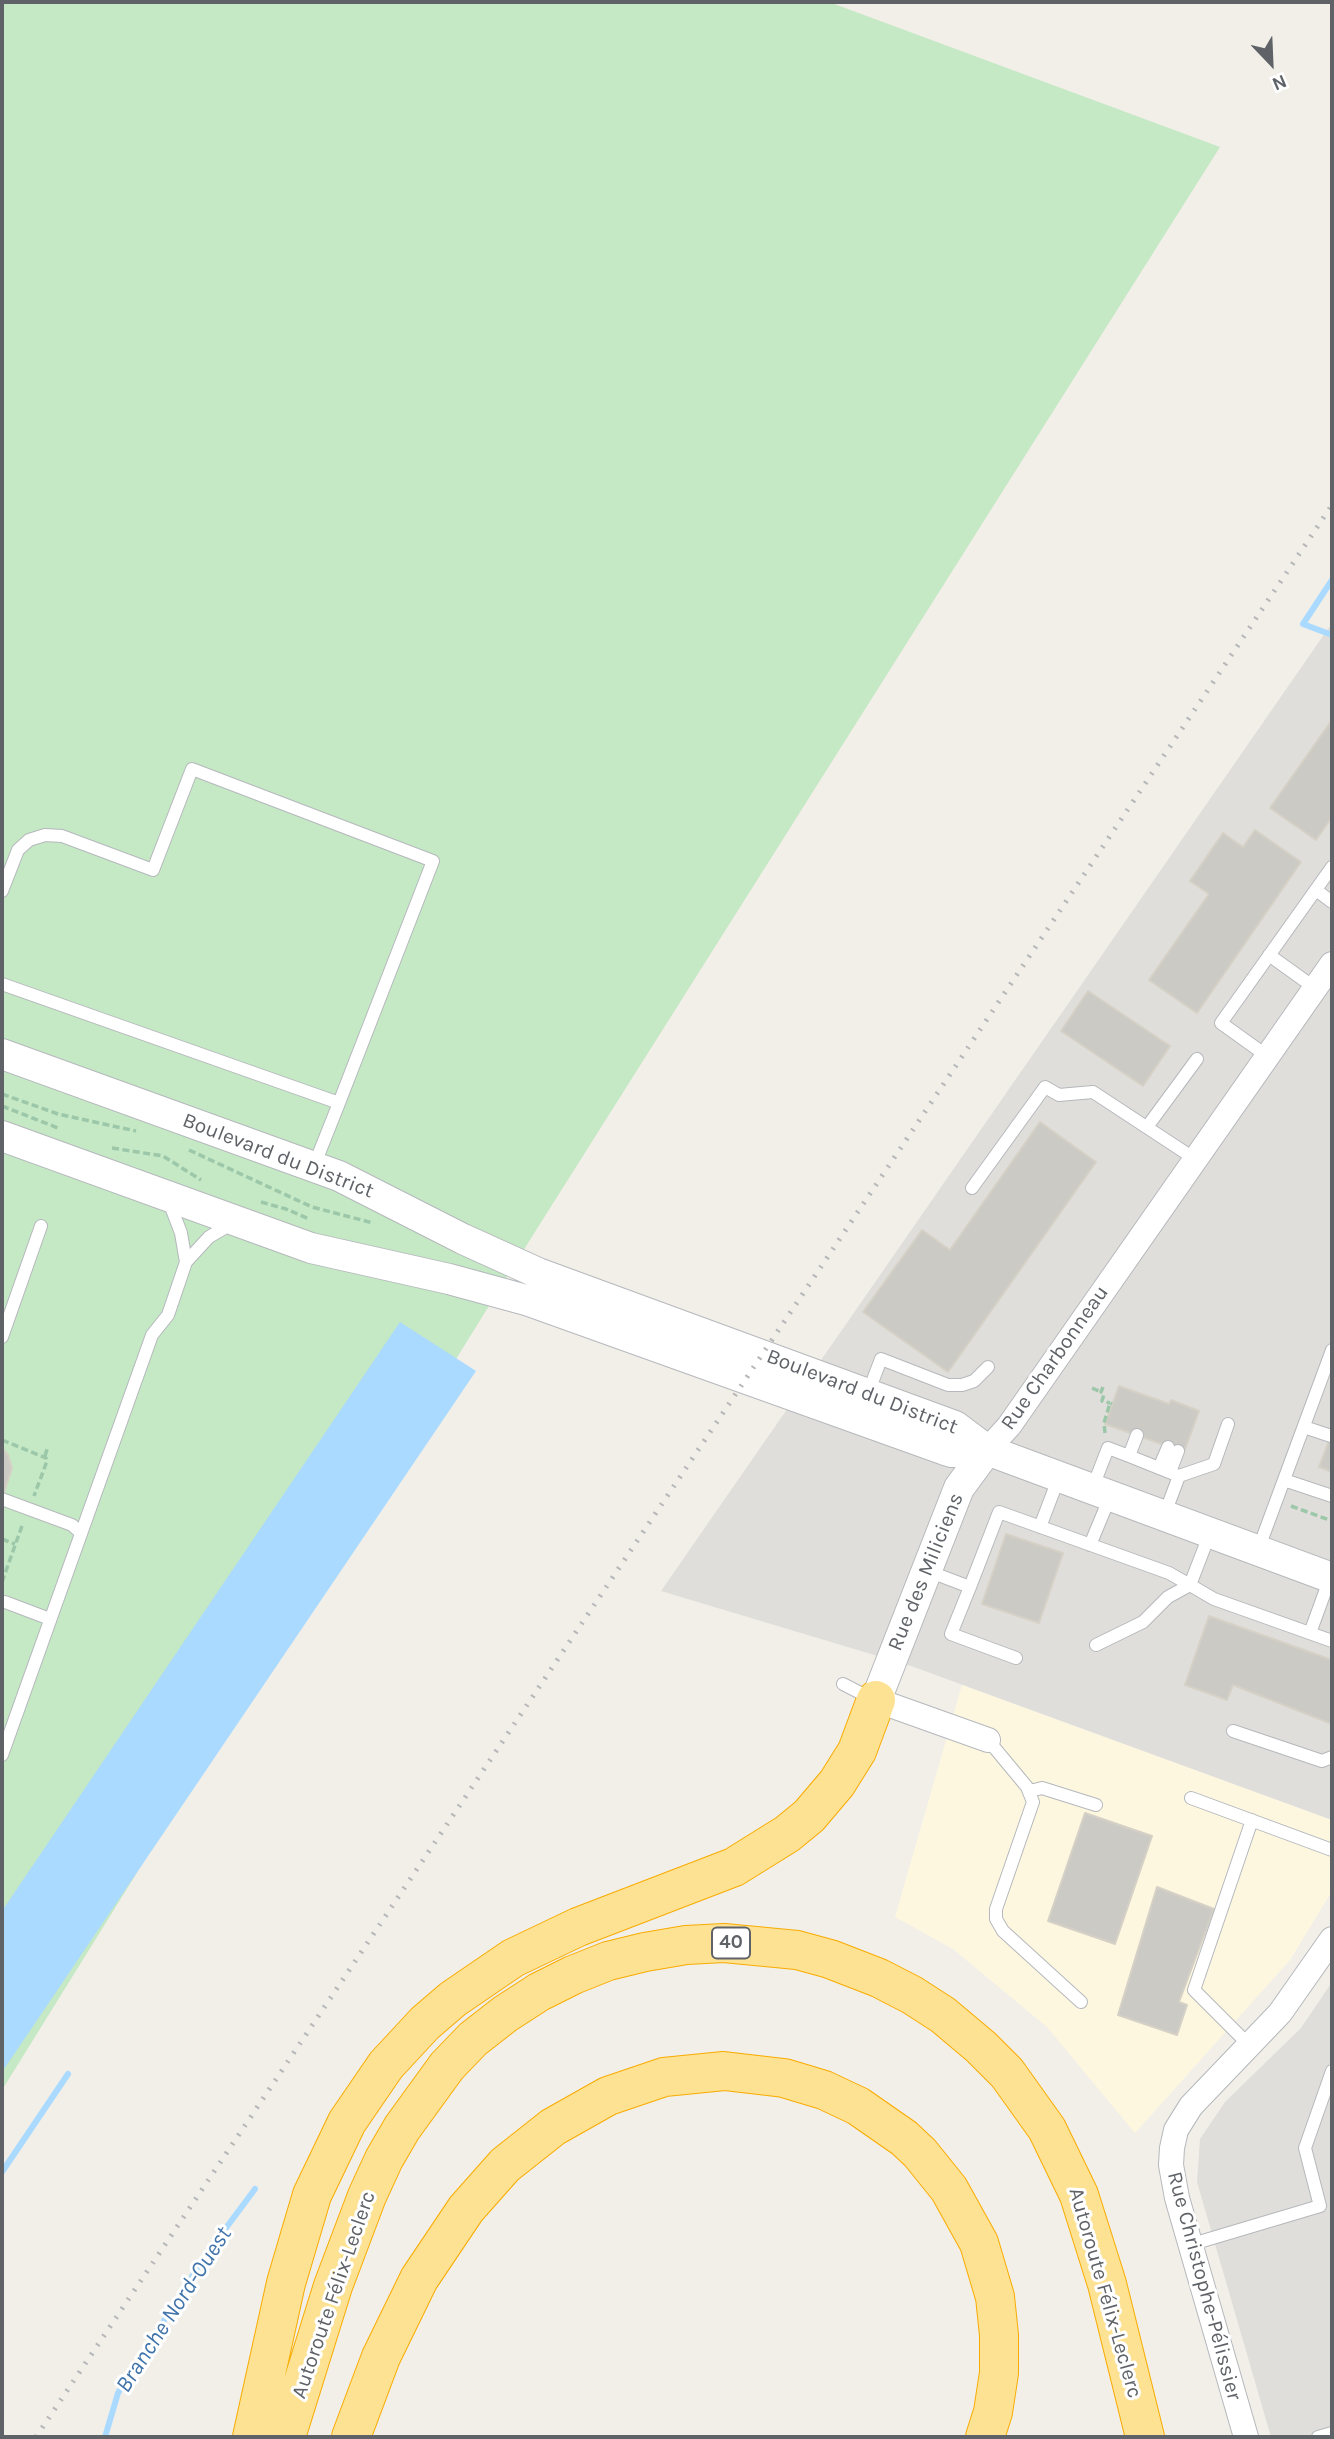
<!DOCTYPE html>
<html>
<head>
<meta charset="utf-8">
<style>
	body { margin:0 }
	#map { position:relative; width:1334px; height:2439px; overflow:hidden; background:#f1efe8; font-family:Karla,sans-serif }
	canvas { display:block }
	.frame { position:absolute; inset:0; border:4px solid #5f6368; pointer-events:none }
	.north { position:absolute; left:1236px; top:28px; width:70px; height:70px; -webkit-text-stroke:5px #fff; paint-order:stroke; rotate:157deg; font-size:19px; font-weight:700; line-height:28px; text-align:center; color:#5f6368 }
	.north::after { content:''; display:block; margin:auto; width:24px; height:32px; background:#5f6368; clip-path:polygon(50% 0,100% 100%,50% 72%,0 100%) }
</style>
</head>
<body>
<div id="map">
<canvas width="1334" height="2439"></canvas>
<div class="frame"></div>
<div class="north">N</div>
</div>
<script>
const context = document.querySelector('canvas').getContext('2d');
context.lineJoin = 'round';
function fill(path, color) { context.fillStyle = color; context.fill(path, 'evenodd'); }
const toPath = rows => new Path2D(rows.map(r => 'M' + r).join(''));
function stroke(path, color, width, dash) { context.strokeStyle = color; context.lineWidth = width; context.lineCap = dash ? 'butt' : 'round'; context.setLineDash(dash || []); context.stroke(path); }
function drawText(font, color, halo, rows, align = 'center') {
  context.font = font + ' Karla,sans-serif'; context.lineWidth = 6; context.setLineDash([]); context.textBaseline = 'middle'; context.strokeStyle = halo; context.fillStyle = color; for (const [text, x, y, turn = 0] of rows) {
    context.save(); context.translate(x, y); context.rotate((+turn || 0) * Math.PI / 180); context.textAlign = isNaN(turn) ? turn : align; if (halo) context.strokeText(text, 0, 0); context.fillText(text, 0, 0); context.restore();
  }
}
const commercial = toPath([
	[962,1685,1332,1820,1332,1891,1290,1960,1135,2133,1047,2027,953,1949,895,1917]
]);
const industrial = toPath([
	[1332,623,1332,1820,911,1666,661,1591],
	[1332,1982,1332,2437,1271,2437,1197,2182,1200,2139,1225,2102,1301,2028]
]);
const green = toPath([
	[2,2,829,2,1220,147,533,1235,2,2090]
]);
const water = toPath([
	[400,1322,476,1371,2,2072,2,1911]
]);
const stream = toPath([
	[1332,580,1303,624,1332,635],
	[2,2172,68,2074],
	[105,2437,118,2393,205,2256,255,2189]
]);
const building = toPath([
	[1332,720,1332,817,1316,840,1270,808,1332,720],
	[1255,830,1301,862,1197,1013,1149,980,1209,894,1190,881,1223,833,1243,847,1255,830],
	[1088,991,1170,1046,1143,1086,1061,1031,1088,991],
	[1040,1122,1096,1162,948,1372,863,1312,922,1230,950,1250,1040,1122],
	[1119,1386,1169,1404,1171,1400,1199,1411,1184,1452,1105,1424,1119,1386],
	[1332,1433,1332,1472,1319,1467,1332,1433],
	[2,1448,8,1455,12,1468,2,1499,2,1448],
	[1006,1534,1063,1553,1039,1623,982,1604,1006,1534],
	[1209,1616,1332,1660,1332,1724,1233,1685,1227,1700,1185,1685,1209,1616],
	[1085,1813,1152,1836,1115,1944,1048,1921,1085,1813],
	[1157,1887,1214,1909,1179,2002,1187,2005,1177,2035,1118,2015,1157,1887]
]);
const path = toPath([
	[2,1094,58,1114,136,1131],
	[2,1106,58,1128],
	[112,1148,163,1156,201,1180],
	[189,1150,312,1207,373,1223],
	[261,1202,286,1209,309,1219],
	[1103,1387,1101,1392,1104,1394,1102,1401,1110,1403],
	[1092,1388,1101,1392],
	[1105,1433,1104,1423,1110,1403,1112,1404],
	[2,1440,46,1458,47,1461,34,1496],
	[45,1456,48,1446],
	[1291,1506,1332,1521],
	[2,1539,15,1544],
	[2,1582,23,1523]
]);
const service = toPath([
	[1316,890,1332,902],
	[2,891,18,850,29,840,45,835,62,836,153,870,192,769,433,861,339,1103,2,984],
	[1269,955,1315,988],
	[1267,1056,1221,1023,1332,867],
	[1147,1127,1197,1059],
	[314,1166,339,1103],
	[972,1188,1045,1087,1059,1095,1093,1092,1195,1159],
	[168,1199,181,1233,186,1262],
	[2,1337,41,1226],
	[868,1393,881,1359,948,1385,962,1385,974,1381,988,1367],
	[1304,1427,1331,1436],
	[1129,1456,1137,1435],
	[1159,1468,1168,1447],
	[1170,1472,1178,1451],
	[1179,1476,1214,1464,1228,1424],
	[1284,1480,1332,1496],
	[1092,1489,1108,1448,1129,1456,1179,1476,1164,1516],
	[2,1499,72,1525,81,1533],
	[1040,1527,1059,1477],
	[1210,1533,1190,1585,1214,1599,1332,1641],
	[1090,1545,1110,1497],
	[1258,1550,1332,1350],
	[925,1570,970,1587,999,1512,1169,1573,1190,1585],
	[970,1587,951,1634,1016,1658],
	[5,1602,50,1619],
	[1310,1633,1330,1578],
	[1096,1645,1143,1622,1168,1597,1190,1585],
	[843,1684,872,1699],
	[1233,1731,1322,1761,1332,1757],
	[988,1740,1027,1787,1033,1802,996,1909,996,1919,1003,1931,1081,2002],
	[2,1755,152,1335,168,1315,186,1262,209,1237,233,1223],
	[1030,1791,1042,1788,1096,1805],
	[1191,1798,1332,1850],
	[1250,2046,1194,1990,1252,1820],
	[1189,2245,1320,2206,1305,2148,1332,2071],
	[1318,2437,1332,2433]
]);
const minor = toPath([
	[987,1450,1009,1426,1332,964],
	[876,1700,988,1740],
	[1246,2437,1177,2198,1171,2165,1172,2148,1176,2130,1191,2106,1280,2013,1332,1939]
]);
const tertiary = toPath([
	[2,1054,339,1176,463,1239,538,1273,955,1426,987,1450,1332,1578],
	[2,1136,311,1248,449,1279,526,1300,945,1450,952,1452,987,1450],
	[876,1700,959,1488,987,1450]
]);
const motorway = toPath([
	[252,2437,286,2283,312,2195,347,2122,386,2065,425,2023,453,1999,513,1958,578,1927,734,1867,787,1834,809,1816,837,1783,857,1751,876,1700],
	[286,2437,333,2286,367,2196,384,2159,402,2128,447,2066,473,2039,505,2014,539,1992,573,1975,608,1961,645,1952,686,1945,724,1943,797,1950,830,1959,879,1978,912,1995,943,2015,981,2047,1007,2073,1047,2129,1079,2195,1107,2284,1145,2437],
	[351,2437,381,2357,419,2279,466,2209,505,2165,553,2127,608,2096,664,2077,724,2071,784,2078,824,2090,858,2106,904,2138,920,2153,949,2189,979,2243,995,2297,999,2335,999,2373,993,2412,985,2437]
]);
const rail = toPath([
	[36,2437,1332,505]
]);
const shields = [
	[731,1943,38]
];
const shieldNames = [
	["40",731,1943]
];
const streetNames = [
	["Boulevard du District",278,1156,21],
	["Rue Charbonneau",1055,1358,-55],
	["Boulevard du District",862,1392,21],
	["Rue des Miliciens",926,1572,-68],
	["Rue Christophe-Pélissier",1204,2286,75],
	["Autoroute Félix-Leclerc",1105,2293,74],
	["Autoroute Félix-Leclerc",334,2295,-71]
];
const waterNames = [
	["Branche Nord-Ouest",174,2310,-57]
];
fill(commercial, '#fef7e0');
fill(industrial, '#e0deda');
fill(green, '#c5e8c5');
fill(water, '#aadaff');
stroke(stream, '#aadaff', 6);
fill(building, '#cccac5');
stroke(building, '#d6d1c6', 2);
stroke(service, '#b5b8bc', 14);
stroke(minor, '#b5b8bc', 26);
stroke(tertiary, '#b5b8bc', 32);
stroke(motorway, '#f9ab00', 40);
stroke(path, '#9cc7a9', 3.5, [7, 3.5]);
stroke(service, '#fff', 12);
stroke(minor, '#fff', 24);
stroke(tertiary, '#fff', 30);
stroke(motorway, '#fde293', 38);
stroke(rail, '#b6b7b8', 5, [2, 9]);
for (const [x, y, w] of shields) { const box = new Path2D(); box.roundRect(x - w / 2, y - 15.5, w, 31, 5); context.fillStyle = '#fff'; context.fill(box); stroke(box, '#5f6368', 2); }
drawText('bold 19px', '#5f6368', null, shieldNames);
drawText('21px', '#5f6368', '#fff', streetNames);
drawText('italic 23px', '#4174aa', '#fff', waterNames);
</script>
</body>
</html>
